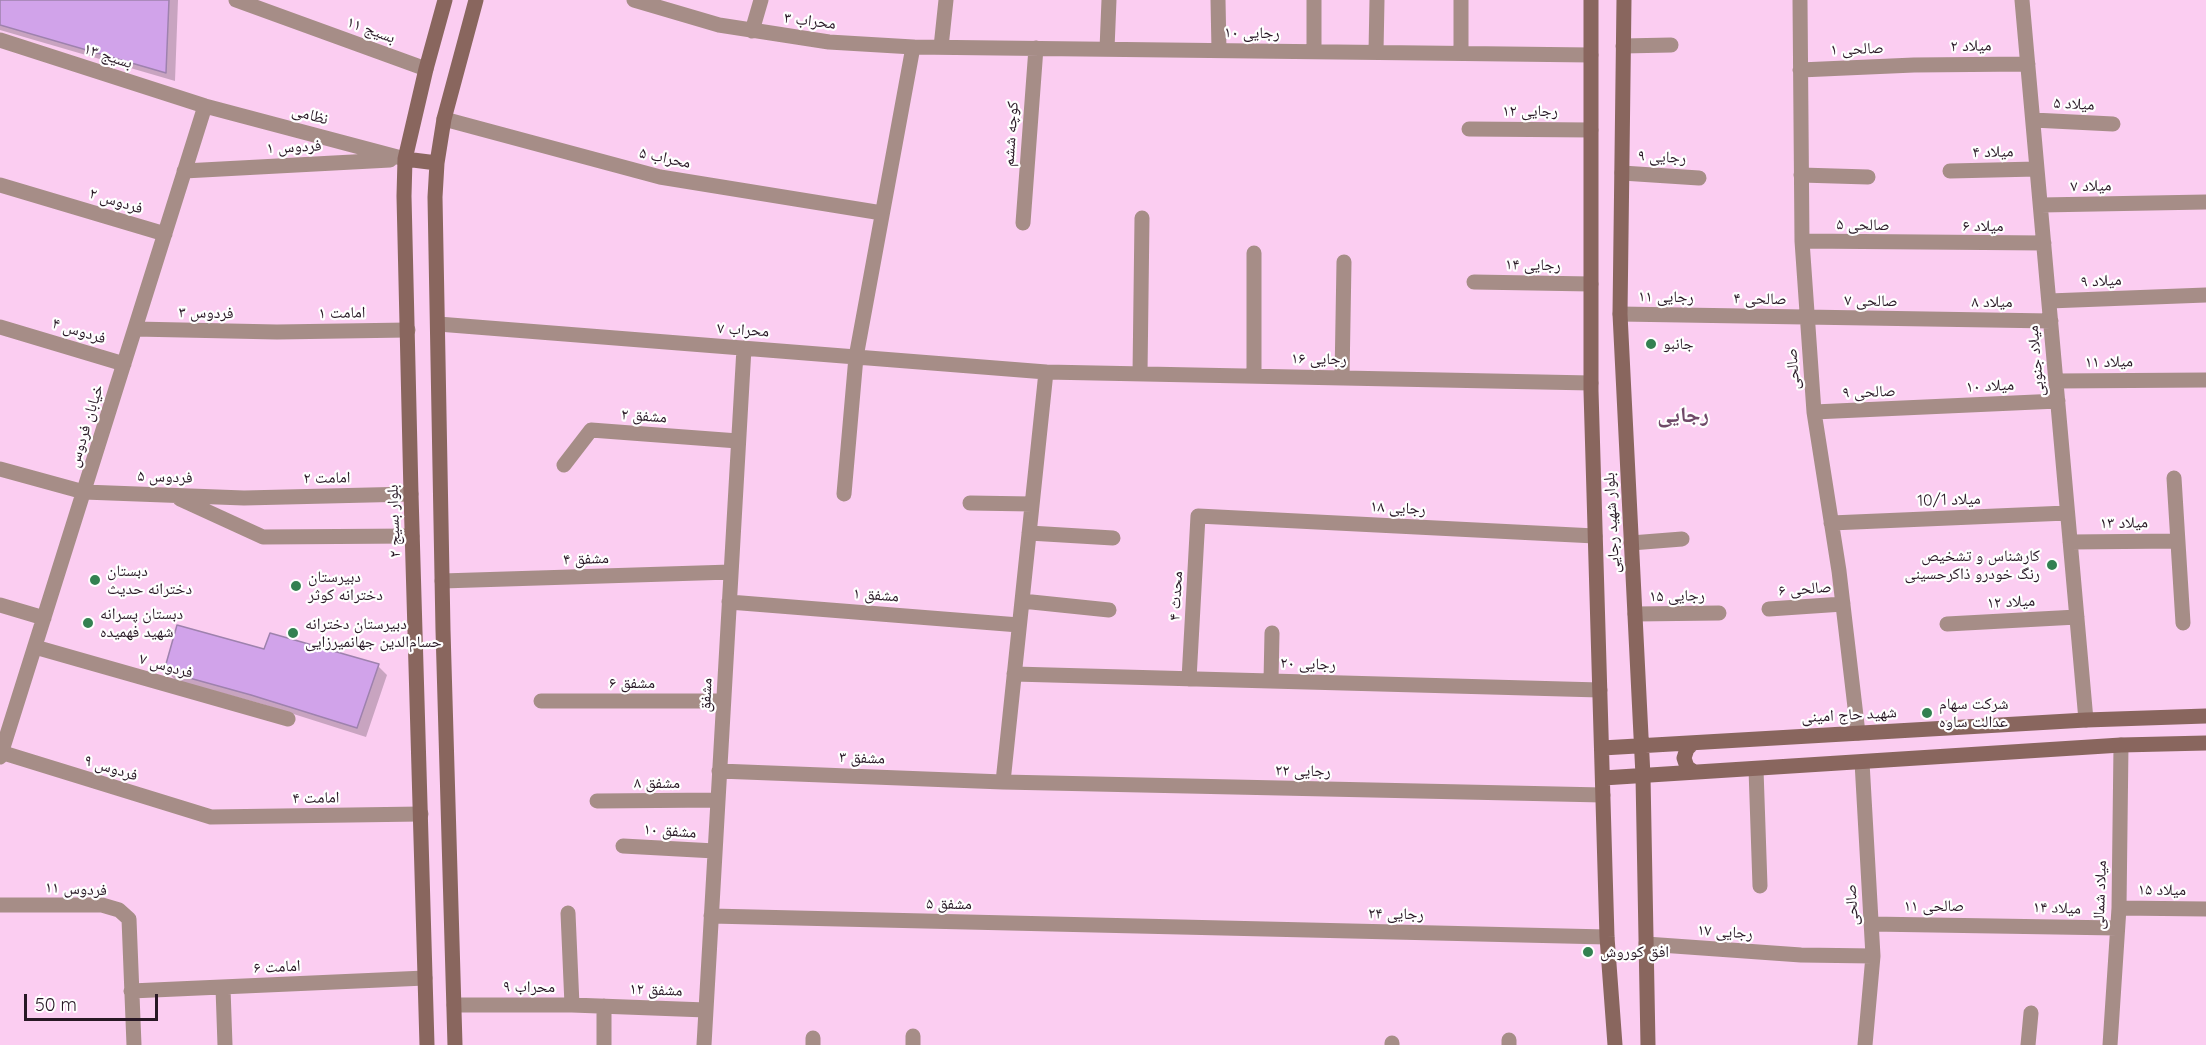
<!DOCTYPE html>
<html>
<head>
<meta charset="utf-8">
<style>
	body { margin:0 }
	#map { position:relative; width:2206px; height:1045px; overflow:hidden; background:#fbcdf1; font-family:Quicksand,sans-serif }
	canvas { display:block }
	.scale { position:absolute; left:24px; top:994px; width:134px; height:27px; box-sizing:border-box; border:3px solid #281825; border-top:0; padding-left:8px; font-size:18px; line-height:21px; white-space:nowrap; color:#281825; -webkit-text-stroke:4px #fefefe; paint-order:stroke }
</style>
</head>
<body>
<div id="map">
<canvas width="2206" height="1045"></canvas>
<div class="scale">50 m</div>
</div>
<script>
const context = document.querySelector('canvas').getContext('2d');
context.lineJoin = 'round';
function fill(path, color) { context.fillStyle = color; context.fill(path, 'evenodd'); }
const toPath = rows => new Path2D(rows.map(r => 'M' + r).join(''));
function stroke(path, color, width, dash) { context.strokeStyle = color; context.lineWidth = width; context.lineCap = dash ? 'butt' : 'round'; context.setLineDash(dash || []); context.stroke(path); }
function drawText(font, color, halo, rows, align = 'center') {
  context.font = font + ' Quicksand,"Noto Naskh Arabic",sans-serif'; context.lineWidth = 4.5; context.setLineDash([]); context.textBaseline = 'middle'; context.strokeStyle = halo; context.fillStyle = color; for (const [text, x, y, turn = 0] of rows) {
    context.save(); context.translate(x, y); context.rotate((+turn || 0) * Math.PI / 180); context.textAlign = isNaN(turn) ? turn : align; if (halo) context.strokeText(text, 0, 0); context.fillText(text, 0, 0); context.restore();
  }
}
const shadow = toPath([
	[0,0,178,0,175,81,0,30],
	[265,651,378,666,387,675,366,737,262,704,175,680,166,670]
]);
const building = toPath([
	[0,0,169,0,166,73,0,25,0,0],
	[177,625,264,649,270,633,379,664,357,728,251,695,164,671,177,625]
]);
const street = toPath([
	[236,0,426,69],
	[634,0,719,25,829,42,913,47,1591,55],
	[1218,0,1219,50],
	[1314,0,1314,51],
	[1461,0,1461,53],
	[1800,0,1802,241,1814,412,1839,571,1858,733],
	[2022,0,2086,720],
	[752,31,761,0],
	[0,40,205,106,405,159],
	[1623,46,1671,45],
	[941,47,946,0],
	[1107,49,1109,0],
	[1376,52,1377,0],
	[1800,70,1914,65,2028,64],
	[444,119,660,177,882,213],
	[2033,120,2113,124],
	[1469,129,1591,130],
	[184,171,390,160],
	[1950,171,2037,169],
	[1622,173,1699,178],
	[1801,175,1868,177],
	[0,185,165,234],
	[2041,205,2206,202],
	[1023,223,1036,48],
	[1802,241,2044,243],
	[1474,282,1591,284],
	[2049,301,2206,295],
	[1620,314,2051,321],
	[438,324,1046,372,1591,383],
	[0,327,124,364],
	[135,329,277,332,408,330],
	[1140,374,1142,218],
	[1254,376,1254,253],
	[1342,378,1344,262],
	[2056,381,2206,380],
	[1814,412,2058,401],
	[564,465,591,430,738,441],
	[0,469,84,492,244,498,411,494],
	[2174,478,2183,623],
	[844,494,856,357,913,47],
	[180,499,263,537,412,536],
	[970,503,1032,504],
	[1831,523,2067,513],
	[1029,533,1113,538],
	[2070,542,2178,541],
	[1631,543,1682,539],
	[442,581,731,572],
	[1022,601,1109,610],
	[729,602,1019,625],
	[0,605,44,618],
	[1769,609,1843,604],
	[1635,614,1719,613],
	[1947,624,2077,617],
	[35,647,288,719],
	[1014,674,1600,690],
	[1189,679,1198,516,1595,536],
	[1271,681,1272,633],
	[541,701,723,701],
	[0,752,211,817,421,814],
	[0,757,205,106],
	[1862,762,1873,956,1865,1045],
	[1756,769,1760,886],
	[719,771,1003,782,1603,795],
	[1003,782,1046,372],
	[597,801,718,800],
	[623,846,715,851],
	[0,905,102,905,119,910,129,919,134,1045],
	[2119,908,2206,909],
	[568,913,572,1005],
	[711,916,1607,937],
	[1871,924,2117,928],
	[1646,944,1801,955,1873,956],
	[223,988,225,1045],
	[131,991,425,978],
	[454,1005,572,1005,706,1010],
	[913,1036,913,1045],
	[813,1038,813,1045],
	[604,1045,604,1006],
	[704,1045,744,348],
	[1392,1045,1392,1043],
	[1509,1045,1509,1040],
	[2028,1045,2031,1013],
	[2110,1045,2119,908,2121,745]
]);
const secondary = toPath([
	[1591,0,1591,391,1607,937,1615,1045],
	[1624,0,1620,314,1643,776,1648,1045],
	[405,159,437,163],
	[1693,743,1687,749,1684,758,1687,767,1694,772],
	[1602,748,2086,720,2206,716],
	[1603,778,2121,745,2206,743],
	[427,1045,411,494,404,196,405,159,426,69,445,0],
	[455,1045,443,630,435,197,437,163,444,119,476,0]
]);
const markers = [
	[1651,344,6,"#338151"],
	[2052,565,6,"#338151"],
	[95,580,6,"#338151"],
	[296,586,6,"#338151"],
	[88,623,6,"#338151"],
	[293,633,6,"#338151"],
	[1927,713,6,"#338151"],
	[1588,952,6,"#338151"]
];
const streetNames = [
	["محراب ۳",810,21,7],
	["۱۱ بسیج",371,30,20],
	["رجایی ۱۰",1252,33,1],
	["میلاد ۲",1971,46,-1],
	["صالحی ۱",1857,49,-2],
	["۱۳ بسیج",108,56,18],
	["میلاد ۵",2074,104,3],
	["رجایی ۱۲",1530,111],
	["نظامی",310,115,15],
	["کوچه ششم",1011,134,-86],
	["فردوس ۱",294,147,-3],
	["میلاد ۴",1993,152,-1],
	["رجایی ۹",1662,157,3],
	["محراب ۵",665,158,12],
	["میلاد ۷",2091,186,-1],
	["فردوس ۲",116,201,17],
	["صالحی ۵",1863,225,1],
	["میلاد ۶",1983,226],
	["رجایی ۱۴",1533,265,1],
	["میلاد ۹",2101,281,-3],
	["رجایی ۱۱",1666,297,1],
	["صالحی ۴",1760,299,1],
	["صالحی ۷",1871,301,1],
	["میلاد ۸",1992,302],
	["فردوس ۳",206,313,1],
	["امامت ۱",342,313,-1],
	["محراب ۷",743,330,4],
	["فردوس ۴",79,331,17],
	["رجایی ۱۶",1319,359,1],
	["میلاد جنوبی",2036,361,-95],
	["میلاد ۱۱",2109,362,-1],
	["صالحی",1793,369,-94],
	["میلاد ۱۰",1990,386,-3],
	["صالحی ۹",1869,392,-2],
	["مشفق ۲",644,416,4],
	["خیابان فردوس",86,426,-73],
	["فردوس ۵",165,477,2],
	["امامت ۲",327,478,-1],
	["میلاد 10/1",1949,500,-2],
	["رجایی ۱۸",1398,508,3],
	["بلوار بسیج ۲",394,521,-92],
	["بلوار شهید رجایی",1612,523,-93],
	["میلاد ۱۳",2124,523,-1],
	["مشفق ۴",586,559,-2],
	["صالحی ۶",1805,589,-4],
	["مشفق ۱",876,595,4],
	["محدث ۴",1176,596,-87],
	["رجایی ۱۵",1677,596,-1],
	["میلاد ۱۲",2011,602,-3],
	["رجایی ۲۰",1308,664,2],
	["فردوس ۷",166,666,16],
	["مشفق ۶",632,683],
	["مشفق",706,695,-87],
	["شهید حاج امینی",1849,715,-3],
	["مشفق ۳",862,758,2],
	["فردوس ۹",111,768,17],
	["رجایی ۲۲",1303,771,1],
	["مشفق ۸",657,783],
	["امامت ۴",316,798,-1],
	["مشفق ۱۰",670,831,4],
	["فردوس ۱۱",76,889,3],
	["میلاد ۱۵",2162,890,1],
	["میلاد شمالی",2100,895,-88],
	["مشفق ۵",949,904,1],
	["صالحی",1852,905,-93],
	["صالحی ۱۱",1934,906],
	["میلاد ۱۴",2057,908,2],
	["رجایی ۲۴",1396,914,1],
	["رجایی ۱۷",1725,932,4],
	["امامت ۶",277,967,-3],
	["محراب ۹",529,987],
	["مشفق ۱۲",656,990,2]
];
const poiNames = [
	["جانبو",1663,344],
	["کارشناس و تشخیص",2040,556,"right"],
	["رنگ خودرو ذاکرحسینی",2040,574,"right"],
	["دبستان",107,571],
	["دخترانه حدیث",107,589],
	["دبیرستان",308,577],
	["دخترانه کوثر",308,595],
	["دبستان پسرانه",100,614],
	["شهید فهمیده",100,632],
	["دبیرستان دخترانه",305,624],
	["حسام‌الدین جهانمیرزایی",305,642],
	["شرکت سهام",1939,704],
	["عدالت ساوه",1939,722],
	["افق کوروش",1600,952]
];
const districtNames = [
	["رجایی",1683,415]
];
fill(shadow, '#0003');
fill(building, '#d1a3ea');
stroke(building, '#9e82ad', 1.5);
stroke(street, '#a68d87', 15);
stroke(secondary, '#89665e', 15);
for (const [x, y, r, color] of markers) { const dot = new Path2D(); dot.arc(x, y, r, 0, 2 * Math.PI); context.fillStyle = color; context.fill(dot); stroke(dot, '#fefefe', 2); }
drawText('16px', '#281825', '#fefefe', streetNames);
drawText('16px', '#281825', '#fefefe', poiNames, 'left');
drawText('bold 22px', '#6f4968', '#fefefe', districtNames);
</script>
</body>
</html>
